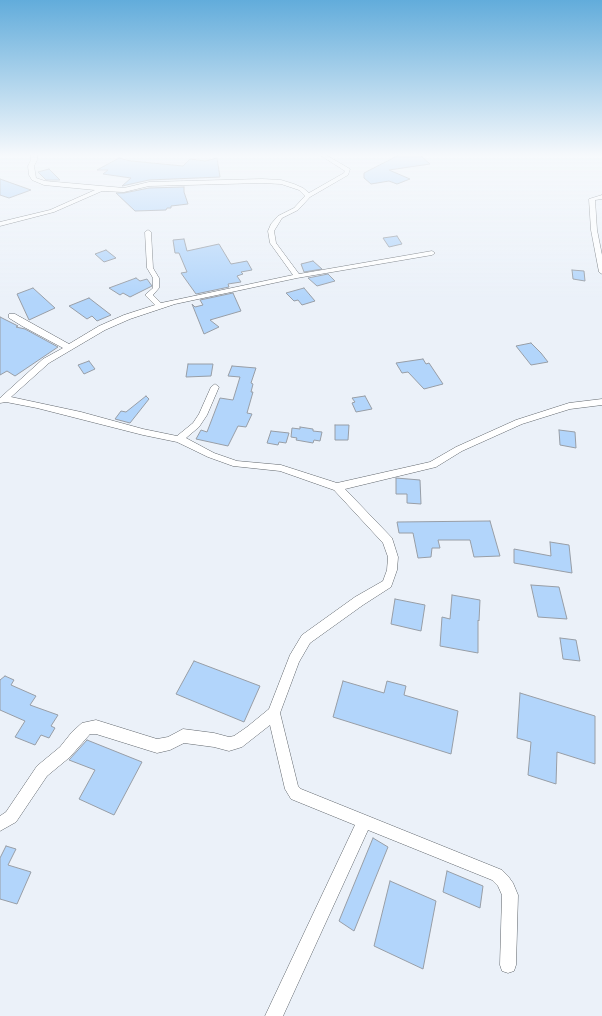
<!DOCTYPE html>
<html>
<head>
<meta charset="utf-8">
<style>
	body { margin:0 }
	canvas { display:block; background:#ebf1f9 }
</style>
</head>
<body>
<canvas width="602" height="1016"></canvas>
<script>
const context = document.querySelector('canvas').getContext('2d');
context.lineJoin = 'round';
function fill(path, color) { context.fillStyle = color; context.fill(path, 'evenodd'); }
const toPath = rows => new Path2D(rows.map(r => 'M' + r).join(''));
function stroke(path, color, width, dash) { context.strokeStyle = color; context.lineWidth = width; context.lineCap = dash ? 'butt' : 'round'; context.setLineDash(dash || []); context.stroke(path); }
const building = toPath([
	[399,155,420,155,430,164,389,170,410,179,397,184,389,181,371,184,364,178,364,173,399,155],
	[119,158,131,161,183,166,190,159,205,161,217,158,220,177,149,180,122,186,131,178,103,174,108,170,97,170,119,158],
	[49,169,60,180,46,180,38,172,49,169],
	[0,179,31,190,9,198,0,195,0,179],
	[184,187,184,192,188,204,171,206,171,208,167,208,166,210,135,211,116,193,124,193,149,188,184,187],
	[397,236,402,244,389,247,383,238,397,236],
	[184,239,187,251,219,244,231,264,247,261,252,270,241,272,243,274,237,276,241,282,228,284,229,287,196,294,181,273,187,272,179,253,175,253,173,240,184,239],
	[106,250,116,258,104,262,95,254,106,250],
	[313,261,322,269,304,272,301,264,313,261],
	[572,270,584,271,585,281,573,279,572,270],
	[328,274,335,281,317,286,308,278,328,274],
	[136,278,140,281,147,279,152,286,130,297,123,293,120,295,109,288,136,278],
	[33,288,55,308,29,320,17,294,33,288],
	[304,288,315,301,302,305,298,300,294,301,286,293,304,288],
	[233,293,241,311,210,320,219,327,204,334,192,304,195,307,203,305,200,300,233,293],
	[89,298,111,315,97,321,92,316,87,319,69,306,89,298],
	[0,317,18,326,16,327,25,329,58,347,15,376,7,371,0,375,0,317],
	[531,343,541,353,548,362,531,365,516,346,531,343],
	[423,359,426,364,429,363,443,384,424,389,408,372,402,373,396,363,423,359],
	[89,361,95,369,84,374,78,365,89,361],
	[188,364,213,364,211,376,186,377,188,364],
	[232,366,256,368,251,383,253,384,251,392,253,392,247,413,252,414,246,427,238,426,228,446,196,439,201,430,207,432,220,398,233,400,240,377,228,376,232,366],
	[146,396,149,399,130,423,115,419,121,411,126,412,146,396],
	[365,396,372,409,356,412,352,403,355,402,352,398,365,396],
	[335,425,349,425,348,440,335,440,335,425],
	[300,427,313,429,313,431,322,432,320,441,314,440,313,443,296,440,297,438,291,437,292,428,300,429,300,427],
	[559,430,575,432,576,448,560,445,559,430],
	[271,431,289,433,286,443,279,442,278,445,267,443,271,431],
	[396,478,420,480,421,504,407,503,407,494,396,494,396,478],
	[490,521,500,556,474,557,470,540,438,540,440,548,432,548,431,557,418,558,413,533,399,533,397,522,490,521],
	[550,542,569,545,572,573,514,563,514,549,551,556,550,542],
	[531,585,559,587,567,619,538,617,531,585],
	[452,595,480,600,479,621,478,620,478,653,440,646,442,617,450,619,452,595],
	[395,599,425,605,421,631,391,624,395,599],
	[560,638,576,640,580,661,563,659,560,638],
	[194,661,260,686,244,722,176,694,194,661],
	[5,676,14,680,11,685,36,696,30,705,58,715,51,726,55,728,49,738,41,735,35,745,15,737,25,721,0,710,0,680,5,676],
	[343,681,384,693,387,681,406,686,404,695,458,711,451,754,333,717,343,681],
	[520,693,595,716,595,764,557,752,556,784,528,775,531,742,517,738,520,693],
	[87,740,142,762,114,815,79,799,95,770,69,760,87,740],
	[373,838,388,847,354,931,339,921,373,838],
	[6,846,16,849,8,865,31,872,17,904,0,899,0,858,6,846],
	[447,871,483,886,480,908,443,892,447,871],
	[390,881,436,901,423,969,374,946,390,881]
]);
const street = toPath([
	[31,155,37,155,37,160,34,166,36,178,45,181,124,188,149,182,262,179,281,180,294,184,303,188,309,193,344,173,345,171,320,155,326,155,350,169,348,175,310,197,298,210,282,218,274,231,276,243,299,274,432,251,435,253,432,255,297,278,175,304,130,319,105,330,49,363,11,397,81,412,143,429,177,436,193,423,199,414,211,387,215,384,219,387,207,415,199,427,186,438,214,453,237,461,281,465,337,483,430,462,456,447,516,420,569,403,602,399,602,405,570,409,522,424,462,451,436,467,345,489,392,538,398,557,397,570,391,587,363,605,310,643,299,662,280,713,298,786,301,789,502,870,508,876,513,883,518,895,516,965,514,971,508,973,502,971,500,965,502,895,498,886,492,880,368,830,283,1016,265,1016,355,825,291,799,285,789,270,725,242,747,229,751,214,747,184,743,170,750,157,753,96,734,90,734,70,757,47,776,16,822,0,831,0,816,6,812,37,766,60,747,72,732,82,723,96,720,157,739,168,737,183,729,214,733,229,737,234,736,247,727,269,709,290,655,302,635,355,597,383,581,387,570,388,557,383,543,334,490,280,471,233,466,208,457,177,442,143,435,37,408,6,402,0,403,0,398,43,359,63,348,22,326,9,318,9,314,15,314,69,344,99,326,124,315,155,305,145,295,153,288,153,278,147,268,145,232,148,230,151,232,153,268,159,278,159,288,153,295,161,303,293,275,270,243,268,231,271,224,278,216,294,208,305,196,299,190,281,184,262,183,149,186,124,192,102,191,54,212,0,226,0,222,50,210,95,190,44,185,32,180,29,175,28,166,31,160,31,155],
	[602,195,602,199,595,200,597,230,602,255,602,274,599,272,591,230,589,199,602,195]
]);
fill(building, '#b2d5fb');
stroke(building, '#989ea6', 1);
stroke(street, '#61676d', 1);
fill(street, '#fff');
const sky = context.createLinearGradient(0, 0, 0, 298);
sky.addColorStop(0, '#62acdb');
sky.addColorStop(0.52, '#f6f9fc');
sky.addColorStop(1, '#f6f9fc00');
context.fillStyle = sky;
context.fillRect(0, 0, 602, 298);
</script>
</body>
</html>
